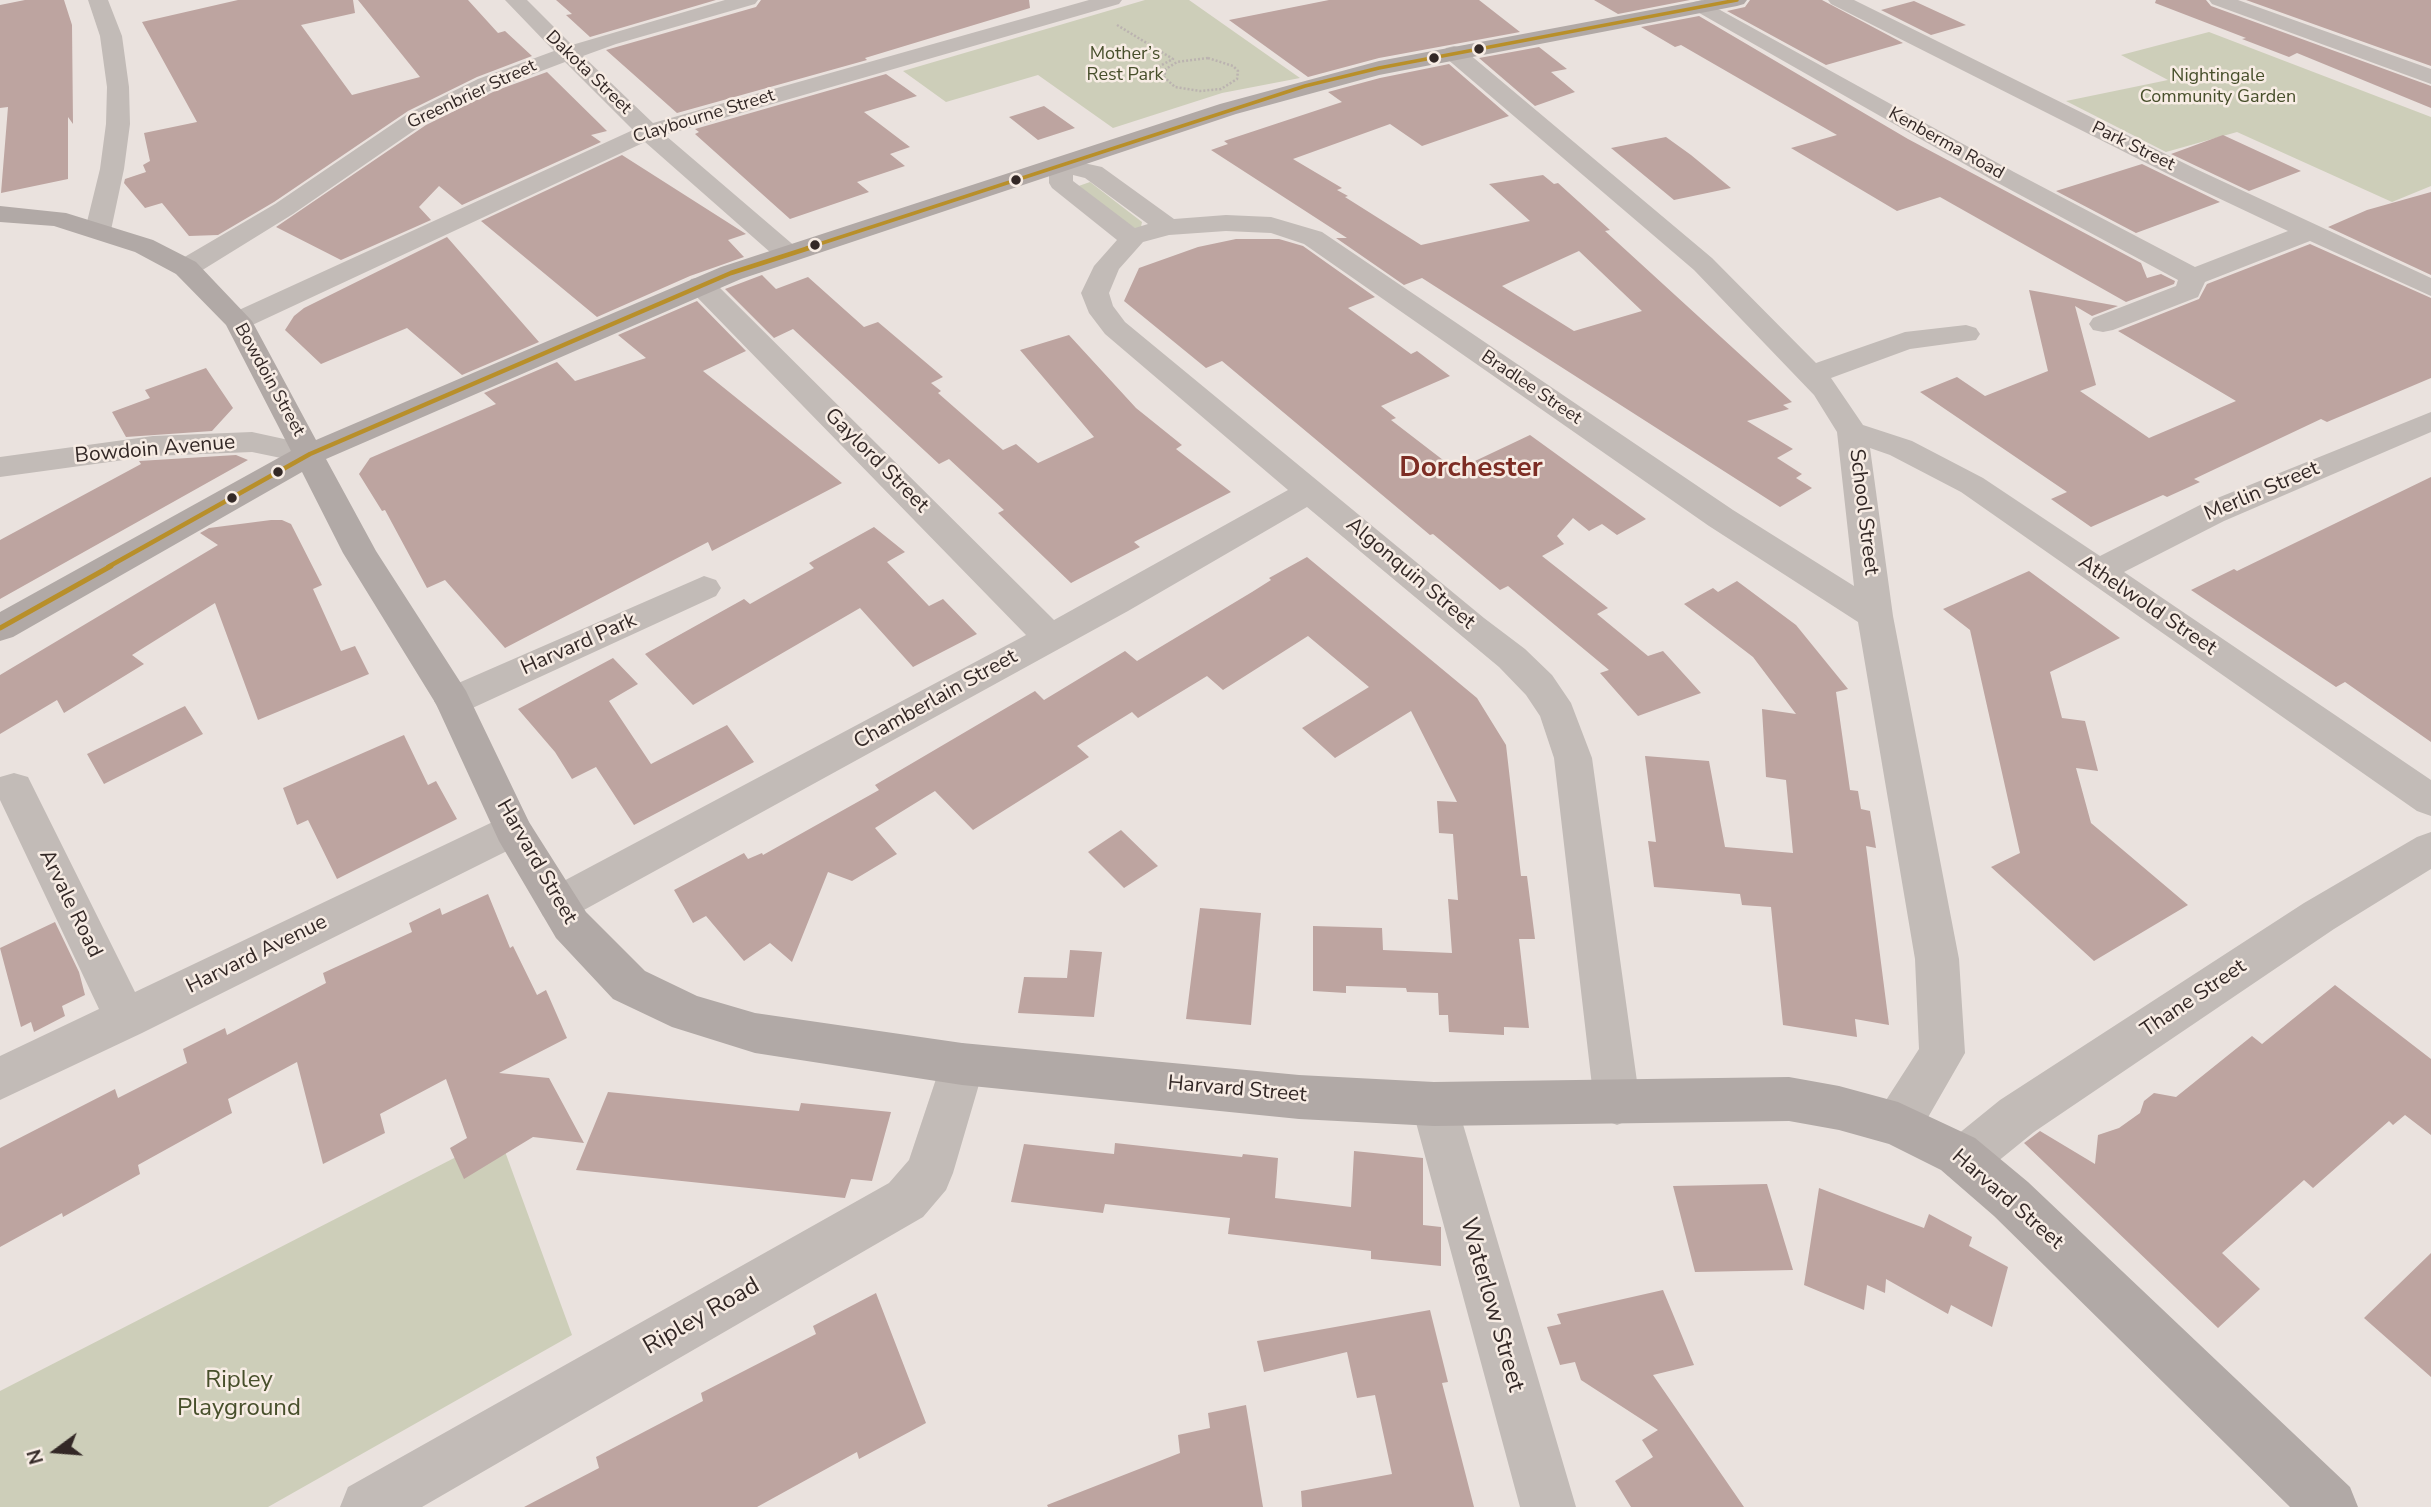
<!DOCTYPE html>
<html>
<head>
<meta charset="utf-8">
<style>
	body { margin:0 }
	#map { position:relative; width:2431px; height:1507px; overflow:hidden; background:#eae2de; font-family:"Nunito Sans",sans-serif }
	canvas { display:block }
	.north { position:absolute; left:21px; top:1416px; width:70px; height:70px; -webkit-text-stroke:5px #f7ece4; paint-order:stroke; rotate:254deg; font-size:19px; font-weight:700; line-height:28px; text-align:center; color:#332826 }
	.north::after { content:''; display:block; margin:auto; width:24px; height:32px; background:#332826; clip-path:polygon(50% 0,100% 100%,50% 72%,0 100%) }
</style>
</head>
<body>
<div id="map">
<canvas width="2431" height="1507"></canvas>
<div class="north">N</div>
</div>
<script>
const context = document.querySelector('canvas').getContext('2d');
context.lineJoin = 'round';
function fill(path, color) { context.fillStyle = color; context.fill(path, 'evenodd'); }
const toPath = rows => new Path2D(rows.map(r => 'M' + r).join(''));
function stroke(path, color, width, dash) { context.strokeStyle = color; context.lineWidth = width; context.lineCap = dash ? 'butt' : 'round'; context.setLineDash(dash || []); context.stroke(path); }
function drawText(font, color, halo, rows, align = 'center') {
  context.font = font + ' "Nunito Sans",sans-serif'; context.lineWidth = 5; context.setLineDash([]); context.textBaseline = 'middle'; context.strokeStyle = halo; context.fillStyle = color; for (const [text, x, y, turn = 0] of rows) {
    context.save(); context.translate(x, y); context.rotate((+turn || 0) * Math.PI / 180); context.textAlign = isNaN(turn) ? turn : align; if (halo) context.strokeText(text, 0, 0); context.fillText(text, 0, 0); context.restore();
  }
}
const green = toPath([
	[1145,0,1189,0,1300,78,1222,93,1113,128,1038,75,946,102,903,71],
	[2209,32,2431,117,2431,186,2392,202,2237,132,2166,152,2066,101,2168,80,2121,55],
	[1090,182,1142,222,1141,227,1136,229,1073,188],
	[499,1135,572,1335,268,1507,0,1507,0,1391]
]);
const building = toPath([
	[25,0,64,0,72,25,73,124,68,117,68,179,1,193,8,107,0,108,0,5],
	[238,0,353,0,355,13,301,25,352,95,420,77,358,0,468,0,498,33,505,31,532,56,477,77,408,111,274,202,218,235,189,236,162,203,145,208,124,183,125,179,146,172,143,165,150,161,144,133,197,122,142,22],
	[556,0,716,0,590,37,566,15,572,14],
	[761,0,1029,0,1030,8,865,58,867,60,677,113,606,50,756,7],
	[1329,0,1479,0,1520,32,1379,58,1308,77,1229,20],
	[1594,0,1690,0,1618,14],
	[1750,0,1822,0,1903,43,1826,65,1727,11,1745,7],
	[2156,0,2206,0,2211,6,2431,86,2431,108,2297,53,2289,57,2242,39,2246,38,2155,3],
	[2246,0,2431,0,2431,66],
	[1914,1,1966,25,1931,35,1881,10],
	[1699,16,1908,139,2141,263,2147,278,2161,274,2175,281,2174,284,2126,302,1940,197,1897,211,1791,148,1837,135,1681,45,1675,47,1641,27],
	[1539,47,1567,69,1551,72,1575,92,1535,106,1479,58],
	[1449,64,1509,116,1422,146,1390,124,1293,159,1342,188,1337,190,1348,196,1345,197,1421,245,1530,221,1489,184,1543,175,1554,184,1558,183,1610,230,1605,231,1792,402,1783,405,1789,409,1747,421,1793,449,1777,458,1802,474,1796,478,1812,488,1780,507,1422,278,1404,285,1336,238,1347,238,1211,150,1228,144,1224,141,1342,102,1328,92,1380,78],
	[1579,251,1642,311,1574,331,1502,286],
	[547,72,607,131,591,135,601,142,462,205,439,186,419,207,431,220,341,260,276,227,426,125,495,91],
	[886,74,917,96,864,112,910,147,890,154,905,166,857,182,869,192,790,219,695,134,699,132,695,129],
	[1044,106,1075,128,1038,140,1009,117],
	[2223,135,2301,171,2249,191,2171,154],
	[1666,137,1691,155,1731,188,1674,200,1611,148],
	[622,155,746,234,728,240,744,257,690,276,597,317,481,221],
	[2142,164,2220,202,2136,233,2056,191],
	[2431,192,2431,275,2328,227,2367,210],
	[447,237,539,342,462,375,407,328,321,364,285,330,294,316,304,308],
	[1236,239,1279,239,1303,246,1375,297,1348,308,1411,354,1417,351,1450,376,1381,406,1396,418,1391,420,1456,470,1530,435,1646,519,1617,535,1602,524,1589,531,1573,518,1557,536,1564,544,1542,556,1608,608,1597,614,1648,656,1663,651,1701,693,1638,716,1600,673,1609,670,1508,586,1500,590,1433,534,1430,535,1222,361,1206,368,1124,301,1139,268,1198,247],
	[2310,244,2431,298,2431,378,2327,422,2321,419,2194,479,2200,482,2167,497,2163,495,2091,527,2051,499,2067,492,1920,392,1957,377,1985,396,2048,371,2029,290,2118,306,2092,316,2075,306,2096,385,2080,391,2149,438,2236,401,2118,331,2199,299,2207,284],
	[762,275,776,289,808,277,864,327,878,322,943,377,931,383,941,391,938,393,1003,450,1016,444,1038,463,1094,437,1020,350,1069,335,1136,408,1182,445,1176,449,1231,492,1134,542,1140,547,1071,583,998,513,1004,510,949,459,939,464,793,329,774,338,725,289],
	[697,301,746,351,703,371,842,483,712,551,708,542,505,648,445,580,427,588,385,510,382,511,359,474,370,458,496,404,484,393,557,362,575,381,646,358,618,335],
	[206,368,233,408,212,431,126,437,112,412,150,398,145,390],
	[236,455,248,460,0,599,0,540,141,464,139,461],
	[2431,477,2431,742,2345,682,2336,687,2191,590,2234,569,2237,571],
	[271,520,282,520,291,524,322,585,313,589,341,651,355,646,369,674,258,720,215,603,132,655,144,664,64,713,57,700,0,734,0,675,218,545,200,533,209,528],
	[874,527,905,552,887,562,929,606,943,599,977,634,913,667,860,608,693,705,645,654,744,599,750,604,814,568,809,563],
	[1307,557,1477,698,1506,745,1521,876,1527,876,1535,939,1519,939,1529,1028,1504,1027,1504,1035,1449,1032,1448,1015,1439,1015,1438,993,1407,992,1406,988,1346,986,1346,993,1313,991,1313,926,1382,928,1383,950,1452,953,1448,899,1458,900,1453,834,1439,833,1437,801,1457,802,1411,711,1335,758,1302,728,1369,687,1308,636,1223,690,1207,676,1138,718,1132,712,1077,746,1089,757,973,830,935,791,875,828,897,854,852,881,828,872,792,962,770,943,744,961,706,916,693,923,674,890,744,853,748,859,762,853,763,855,879,790,875,785,1035,691,1044,700,1125,651,1137,661,1252,592,1271,580,1269,578],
	[2029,571,2120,638,2050,672,2062,718,2085,721,2098,771,2076,768,2091,823,2188,905,2094,961,1991,867,2020,853,1970,630,1943,609],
	[1737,581,1796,625,1848,689,1836,692,1850,790,1858,791,1861,809,1870,811,1876,848,1866,846,1889,1025,1855,1019,1857,1037,1783,1025,1771,907,1742,905,1740,894,1654,887,1648,841,1656,842,1645,756,1709,761,1725,847,1793,853,1786,780,1766,777,1762,709,1796,714,1753,657,1684,604,1713,588,1718,592],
	[613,658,638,684,609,701,651,764,727,725,754,762,634,825,596,767,572,779,555,752,518,709],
	[185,706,203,734,104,784,87,754],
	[404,735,428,785,436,781,457,819,337,879,308,820,297,825,283,788],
	[1121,830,1158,866,1124,888,1088,852],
	[488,894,510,948,513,946,537,995,546,990,567,1038,499,1073,549,1078,584,1143,533,1137,464,1179,450,1148,467,1138,446,1079,380,1114,385,1133,323,1164,297,1062,228,1099,232,1113,138,1165,140,1174,63,1217,62,1213,0,1247,0,1148,115,1089,118,1098,187,1063,183,1049,225,1028,227,1035,326,983,323,973,412,932,409,923,440,908,442,915],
	[1200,908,1261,913,1251,1025,1186,1019],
	[55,922,79,972,85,995,62,1006,65,1016,34,1032,31,1022,21,1027,0,948],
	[1070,950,1102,952,1094,1017,1018,1013,1024,977,1067,978],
	[2335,985,2431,1059,2431,1135,2405,1115,2393,1125,2389,1121,2313,1188,2304,1180,2222,1253,2260,1289,2218,1328,2024,1143,2040,1131,2095,1164,2098,1135,2119,1128,2140,1113,2144,1101,2154,1093,2176,1097,2252,1036,2262,1044],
	[608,1092,799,1111,801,1103,891,1112,872,1181,851,1179,845,1198,576,1170],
	[1115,1143,1242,1157,1243,1154,1278,1158,1275,1198,1351,1207,1354,1151,1423,1158,1423,1225,1441,1227,1441,1266,1371,1259,1371,1251,1228,1234,1230,1218,1105,1204,1103,1213,1011,1202,1024,1144,1114,1154],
	[1767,1184,1793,1270,1695,1272,1673,1186],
	[1819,1188,1924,1228,1929,1214,1972,1237,1969,1246,2008,1267,1992,1327,1951,1305,1948,1314,1886,1279,1885,1293,1867,1285,1864,1310,1804,1285],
	[2431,1253,2431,1377,2364,1318],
	[1663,1290,1694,1365,1653,1375,1744,1507,1631,1507,1615,1481,1653,1457,1642,1440,1658,1430,1581,1380,1575,1362,1560,1365,1547,1327,1561,1324,1557,1314],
	[876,1293,926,1423,859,1459,857,1452,757,1507,524,1507,599,1468,596,1457,703,1401,701,1393,816,1334,813,1326],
	[1430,1310,1448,1382,1442,1383,1474,1507,1302,1507,1301,1491,1392,1474,1375,1395,1357,1398,1347,1352,1264,1372,1257,1341],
	[1246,1405,1263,1507,1048,1507,1047,1505,1180,1453,1178,1435,1210,1428,1208,1413]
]);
const path = toPath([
	[1117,25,1173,59,1156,68,1153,73,1154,76,1164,77],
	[1208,58,1233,66,1238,71,1237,79,1221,89,1200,91,1175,87,1164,77,1166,69,1177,62,1208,58]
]);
const minor = toPath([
	[88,0,108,0,122,36,129,87,130,124,124,169,111,230,107,236,98,238,89,236,85,230,100,169,106,124,107,87,100,36,88,0],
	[505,0,527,0,572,45,725,0,758,0,755,4,616,44,583,56,653,123,1089,0,1122,0,1119,4,665,135,797,248,801,254,797,260,788,262,779,260,645,142,248,327,238,329,228,327,224,321,228,315,633,130,565,62,494,89,425,123,293,214,196,274,186,276,176,274,173,268,176,262,275,204,409,113,478,79,554,51,505,0],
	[1702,0,2014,172,2195,267,2288,231,2178,179,1831,4,1828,0,1854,0,2196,169,2431,278,2431,296,2310,241,2205,282,2198,297,2113,330,2103,332,2093,330,2089,324,2093,318,2176,286,2178,280,1996,182,1694,10,1691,6,1694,2,1702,0],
	[2209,0,2238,0,2431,69,2431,84,2212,4,2209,0],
	[1454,46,1462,48,1712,258,1816,363,1905,332,1966,325,1976,328,1980,334,1976,340,1910,349,1831,378,1863,425,1912,441,1983,478,2100,556,2200,505,2431,412,2431,432,2224,521,2124,572,2431,780,2431,816,2417,811,1961,492,1890,455,1870,448,1893,616,1959,959,1965,1053,1915,1140,1898,1146,1881,1140,1874,1124,1881,1108,1919,1049,1915,959,1858,622,1709,526,1304,244,1271,233,1226,231,1169,235,1143,242,1119,269,1109,293,1113,306,1125,322,1484,618,1525,649,1552,675,1571,703,1592,758,1640,1103,1634,1118,1617,1125,1600,1118,1594,1103,1554,758,1540,716,1526,695,1499,667,1307,507,1128,611,573,916,558,922,543,916,537,904,543,892,1026,635,691,291,687,285,691,279,701,277,711,279,1054,620,1288,490,1105,334,1089,313,1081,293,1094,266,1117,240,1052,188,1049,183,1049,165,1052,160,1061,158,1102,167,1174,219,1226,215,1271,217,1322,232,1733,510,1854,586,1837,432,1814,395,1694,270,1446,58,1443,53,1446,48,1454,46],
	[1073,175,1085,178,1148,224,1135,228,1073,181,1073,175],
	[252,432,321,447,326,454,321,461,310,464,252,452,153,456,0,477,0,457,153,436,252,432],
	[704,576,716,580,721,588,716,596,466,711,453,715,440,711,434,701,440,691,704,576],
	[14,773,28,777,135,992,499,819,513,814,527,819,533,830,527,841,142,1033,0,1100,0,1056,99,1009,0,800,0,777,14,773],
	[2431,832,2431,869,2334,929,2034,1132,1981,1175,1964,1182,1947,1175,1940,1159,1947,1143,2000,1100,2304,903,2417,837,2431,832],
	[962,1043,978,1049,985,1064,953,1173,946,1190,923,1217,422,1507,340,1507,348,1487,889,1183,909,1160,946,1049,962,1043],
	[1434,1082,1451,1089,1457,1104,1576,1507,1520,1507,1411,1104,1417,1089,1434,1082]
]);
const major = toPath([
	[1704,0,1747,0,1744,4,1737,6,1379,75,1236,114,741,279,326,459,376,551,466,691,529,822,586,912,645,971,697,996,755,1013,962,1043,1299,1075,1434,1082,1789,1077,1839,1086,1898,1102,1975,1138,2028,1182,2350,1487,2358,1507,2290,1507,1994,1216,1941,1170,1889,1144,1839,1130,1789,1121,1434,1126,1299,1119,962,1085,755,1053,672,1027,613,999,556,938,499,841,436,704,343,553,302,472,13,637,0,641,0,612,291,451,226,325,176,274,135,252,54,226,0,222,0,206,66,213,153,240,196,262,252,321,316,440,721,267,1220,104,1379,61,1704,0]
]);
const bus1Far2 = toPath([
	[807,248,1305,86,1379,68,1737,0]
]);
const bus1Far1 = toPath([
	[108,567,310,454,731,273,812,247]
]);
const bus1 = toPath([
	[0,628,111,566]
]);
const markers = [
	[1479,49,6,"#332826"],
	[1434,58,6,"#332826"],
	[1016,180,6,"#332826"],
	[815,245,6,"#332826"],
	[278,472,6,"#332826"],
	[232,498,6,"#332826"]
];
const farParknames = [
	["Mother’s",1125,55],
	["Rest Park",1125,76],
	["Nightingale",2218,77],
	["Community Garden",2218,98]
];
const farStreetnames = [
	["Dakota Street",588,73,44],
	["Greenbrier Street",472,95,-25],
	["Claybourne Street",704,117,-17],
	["Kenberma Road",1946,144,29],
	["Park Street",2133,147,26],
	["Bowdoin Street",269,380,61],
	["Bradlee Street",1531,388,34]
];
const streetNames = [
	["Bowdoin Avenue",155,450,-5],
	["Gaylord Street",876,461,45],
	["Merlin Street",2262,492,-23],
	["School Street",1863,512,83],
	["Algonquin Street",1410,574,40],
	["Athelwold Street",2147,606,34],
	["Harvard Park",579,645,-24],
	["Chamberlain Street",936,700,-29],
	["Harvard Street",536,862,60],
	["Arvale Road",70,904,64],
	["Harvard Avenue",257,955,-26],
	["Thane Street",2194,999,-34],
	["Harvard Street",1237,1090,5],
	["Harvard Street",2007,1200,41]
];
const nearStreetnames = [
	["Waterlow Street",1491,1305,74],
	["Ripley Road",702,1317,-30]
];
const nearParknames = [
	["Ripley",239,1381],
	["Playground",239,1409]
];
const districtNames = [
	["Dorchester",1471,469]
];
fill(green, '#cdceb9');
fill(building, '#bda4a0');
stroke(path, '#bbb3b0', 2.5, [2, 2]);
fill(minor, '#c2bbb7');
fill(major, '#b1a9a6');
stroke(bus1Far2, '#b88f2a', 3.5);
stroke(bus1Far1, '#b88f2a', 4.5);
stroke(bus1, '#b88f2a', 5);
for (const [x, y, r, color] of markers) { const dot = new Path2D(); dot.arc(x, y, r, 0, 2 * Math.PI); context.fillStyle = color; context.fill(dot); stroke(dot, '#f7ece4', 2.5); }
drawText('18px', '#474f2b', '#f7ece4', farParknames);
drawText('18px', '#332826', '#f7ece4', farStreetnames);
drawText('21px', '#332826', '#f7ece4', streetNames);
drawText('24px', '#332826', '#f7ece4', nearStreetnames);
drawText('24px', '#474f2b', '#f7ece4', nearParknames);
drawText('bold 28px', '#7d2d24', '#f7ece4', districtNames);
</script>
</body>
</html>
